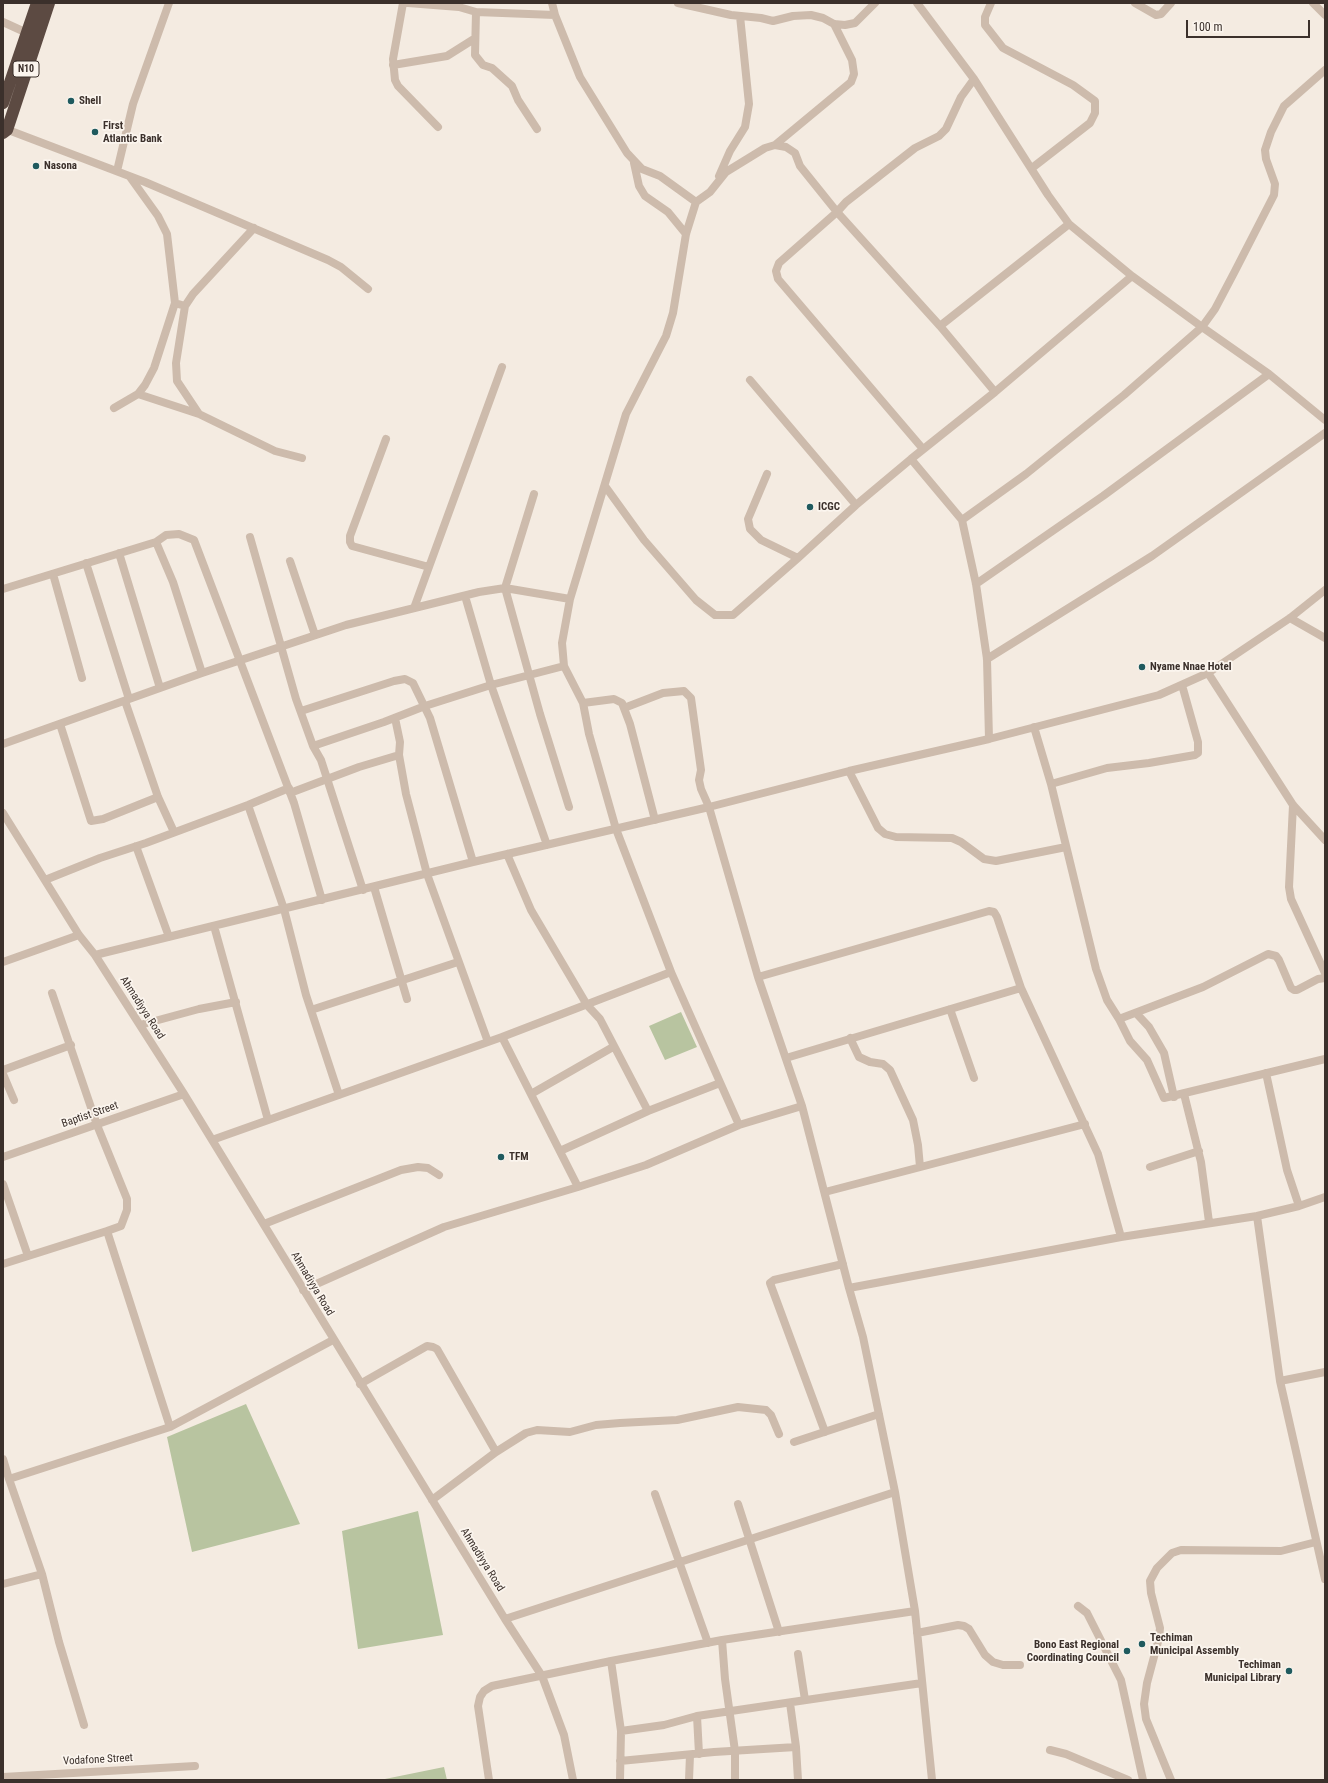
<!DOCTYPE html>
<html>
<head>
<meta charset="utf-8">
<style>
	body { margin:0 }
	#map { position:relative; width:1328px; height:1783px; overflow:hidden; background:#f4ebe1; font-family:"Roboto Condensed",sans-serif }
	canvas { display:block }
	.frame { position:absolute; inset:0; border:4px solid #3b302b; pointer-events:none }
	.scale { position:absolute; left:1186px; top:20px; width:124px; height:18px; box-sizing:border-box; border:2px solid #3b302b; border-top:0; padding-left:5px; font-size:12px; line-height:14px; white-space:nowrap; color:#3b302b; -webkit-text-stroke:3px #fbf5ee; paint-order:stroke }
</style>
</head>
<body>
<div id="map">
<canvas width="1328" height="1783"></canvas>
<div class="frame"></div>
<div class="scale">100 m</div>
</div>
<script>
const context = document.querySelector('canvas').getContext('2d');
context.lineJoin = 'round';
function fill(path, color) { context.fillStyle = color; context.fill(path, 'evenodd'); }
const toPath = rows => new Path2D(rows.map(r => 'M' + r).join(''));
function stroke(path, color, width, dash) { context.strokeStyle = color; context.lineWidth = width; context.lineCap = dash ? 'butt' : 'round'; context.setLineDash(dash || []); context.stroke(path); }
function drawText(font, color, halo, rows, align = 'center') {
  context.font = font + ' "Roboto Condensed",sans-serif'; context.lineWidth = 3.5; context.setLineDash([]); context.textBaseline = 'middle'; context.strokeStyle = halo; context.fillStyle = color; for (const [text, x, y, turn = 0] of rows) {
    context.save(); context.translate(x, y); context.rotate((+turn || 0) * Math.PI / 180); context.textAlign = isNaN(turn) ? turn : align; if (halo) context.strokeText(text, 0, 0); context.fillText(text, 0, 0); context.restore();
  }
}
const green = toPath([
	[681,1012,697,1047,665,1060,649,1026],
	[246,1404,300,1524,192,1552,167,1437],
	[418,1511,443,1635,358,1649,342,1531],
	[444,1767,447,1780,380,1780]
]);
const minor = toPath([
	[403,3,393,59,395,80,398,86,438,127],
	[408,3,459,7],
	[459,3,459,7,476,12,555,15,552,3],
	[678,3,731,15,761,18,773,21,793,16,811,15,823,18,834,24,845,25,855,23,875,3],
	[917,3,974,79,1048,195,1069,224,1132,276],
	[991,3,985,17,985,25,1003,48,1073,85,1095,101,1095,113,1090,123,1032,168],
	[1135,3,1156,15,1161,14,1171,3],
	[1313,3,1325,15],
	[476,12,475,55,483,65,492,68,512,86,518,100,537,129],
	[555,15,580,77,627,153,642,169,660,176,696,202],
	[3,22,27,33],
	[393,65,447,56,474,39],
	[1325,70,1284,106,1271,132,1265,150,1266,159,1275,184,1274,195,1235,271,1215,309,1202,327,1124,395,1026,474,962,520,911,459,995,392,1132,276,1202,327,1269,374,1325,420],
	[3,128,145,182,328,260,341,267,368,289],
	[775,145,851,82,854,74,852,60,834,24],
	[634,163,639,186,645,196,668,212,686,234],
	[117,171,133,104,169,3],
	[719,176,730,151,745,127,749,104,740,16],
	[130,177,158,216,167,234,175,303,185,306],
	[254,228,193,294,185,306,176,363,177,381,199,414,275,451,302,458],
	[940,326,1069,224],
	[750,380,856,505],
	[138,394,199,414],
	[114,408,138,394,145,385,154,368,175,303],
	[386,439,350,536,350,542,352,546,429,567],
	[923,449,778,279,776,271,779,263,837,212,940,326,995,392],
	[767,474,748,519,750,529,761,540,798,558],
	[605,486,644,540,696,600,715,615,733,615,798,558,856,505,911,459],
	[534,494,505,588,540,714,569,807],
	[962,520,976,584,987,659,989,739],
	[250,537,296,699,313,746,321,760,363,890],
	[156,542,173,582,202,673],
	[119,553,160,688],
	[290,561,315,635],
	[86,563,129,699],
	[53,574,82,678],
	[976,584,1103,496,1269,374],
	[3,589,156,542,166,535,179,534,194,540,294,803,322,900],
	[465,596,491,685,547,845],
	[414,608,502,367],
	[1290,618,1325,638],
	[987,659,1152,556,1325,433],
	[564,666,583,703,589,734,616,829,671,972,739,1125],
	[1208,673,1293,805,1325,840],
	[125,701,158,797,174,832],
	[583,703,614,699,622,703,630,724,655,820],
	[624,708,663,693,684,691,691,698,701,770,699,780,701,789,709,807,758,977,802,1106,849,1288,1121,1237,1257,1216,1299,1206,1325,1197],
	[301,711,394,681,405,679,413,683,430,718,473,862],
	[60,724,91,821,103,819,158,797],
	[1034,727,1051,784,1096,969,1107,1000,1119,1019,1203,987,1268,954,1276,956,1279,960,1291,988,1294,990,1297,990,1318,979,1325,978],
	[3,744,202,673,346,625,479,592,505,588,570,599],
	[313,746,384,722,425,706,491,685,564,666,562,643,570,599,626,414,666,336,673,313,686,234,696,202,710,192,726,172,765,148,775,145,786,147,795,153,800,166,837,212,846,202,915,148,939,136,946,129,961,97,974,79],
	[399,755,406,794,427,874,488,1042],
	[849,771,878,828,885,834,896,837,952,838,961,842,984,859,996,861,1066,847],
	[1051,784,1107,768,1149,763,1195,755,1198,753,1198,742,1182,685],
	[290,793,359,767,399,755,400,742,395,718],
	[248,805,284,909,306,995,339,1095],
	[1293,805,1289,887,1291,899,1325,973],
	[3,813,79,935,95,955,184,1094,505,1619,542,1676,564,1735,573,1780],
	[136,846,169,937],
	[507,854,531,910,587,1005,600,1019,648,1111],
	[45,880,100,858,146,843,248,805,289,788],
	[374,887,407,999],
	[214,926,268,1120],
	[95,955,473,862,709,807,849,771,989,739,1159,695,1208,673,1290,618,1325,590],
	[3,962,79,935],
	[758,977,989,911,994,912,997,917,1021,988],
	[52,993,97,1125,127,1199,127,1210,121,1226,107,1231],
	[950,1009,974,1078],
	[311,1010,458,962],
	[1136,1013,1149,1027,1164,1053,1174,1097],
	[1119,1019,1130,1041,1147,1060,1164,1098,1325,1059],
	[140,1025,199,1009,236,1002],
	[502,1037,671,972],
	[850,1038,859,1057,870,1062,883,1064,890,1070,913,1120,918,1145,920,1167],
	[786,1058,1021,988,1098,1154,1121,1237],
	[3,1070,71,1045],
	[1266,1073,1287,1170,1299,1206],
	[3,1074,14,1100],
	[531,1094,613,1047],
	[1184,1094,1201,1162,1209,1222],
	[212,1140,502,1037,578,1187,646,1165,739,1125,802,1106],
	[560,1151,648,1111,720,1083],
	[3,1157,184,1094],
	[1150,1167,1199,1151],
	[3,1184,28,1256],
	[825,1192,1085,1124],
	[1257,1216,1280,1381],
	[264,1224,401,1170,418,1167,428,1168,439,1175],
	[3,1264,107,1231,170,1427],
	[303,1290,444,1227,578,1187],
	[1325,1372,1280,1381,1325,1579],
	[360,1384,427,1346,433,1347,437,1349,496,1452],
	[825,1432,770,1283,774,1280,843,1264],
	[794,1442,879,1414],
	[3,1459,9,1479,170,1427,333,1340],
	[9,1479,42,1574,59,1642,84,1725],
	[655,1494,708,1643],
	[432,1500,496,1452,526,1433,537,1430,570,1432,596,1425,620,1423,677,1420,738,1407,766,1410,771,1415,779,1434],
	[738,1504,779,1632],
	[3,1584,42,1574],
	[1078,1606,1087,1613,1121,1680,1143,1780],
	[915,1611,932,1780],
	[505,1619,895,1492],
	[917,1633,958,1625,964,1626,969,1629,985,1655,993,1662,1003,1665,1020,1665],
	[722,1640,725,1679,735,1751,735,1780],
	[798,1654,805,1700],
	[611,1661,621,1731,620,1780],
	[790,1703,796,1747,798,1780],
	[697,1716,699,1754],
	[621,1731,664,1725,697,1716,922,1683],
	[1050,1750,1066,1754,1128,1780],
	[620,1761,714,1752,796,1747],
	[3,1777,195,1766],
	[489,1780,478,1706,480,1697,484,1691,492,1686,611,1661,722,1640,915,1611,895,1492,863,1337,849,1288],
	[689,1780,690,1755],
	[1171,1780,1146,1719,1144,1704,1147,1683,1159,1638,1160,1628,1151,1593,1150,1581,1157,1568,1172,1553,1181,1550,1281,1551,1316,1542]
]);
const highway = toPath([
	[3,103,37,3],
	[3,133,7,130,49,3]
]);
const markers = [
	[71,101,4,"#1f5a5e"],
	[95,132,4,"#1f5a5e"],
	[36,166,4,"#1f5a5e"],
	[810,507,4,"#1f5a5e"],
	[1142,667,4,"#1f5a5e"],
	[501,1157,4,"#1f5a5e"],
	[1142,1644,4,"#1f5a5e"],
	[1127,1651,4,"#1f5a5e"],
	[1289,1671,4,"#1f5a5e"]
];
const shields = [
	[26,69,26]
];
const shieldNames = [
	["N10",26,69]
];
const poiNames = [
	["Shell",79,101],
	["First",103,126],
	["Atlantic Bank",103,139],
	["Nasona",44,166],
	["ICGC",818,507],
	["Nyame Nnae Hotel",1150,667],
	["TFM",509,1157],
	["Techiman",1150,1638],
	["Municipal Assembly",1150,1651],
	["Bono East Regional",1119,1645,"right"],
	["Coordinating Council",1119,1658,"right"],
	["Techiman",1281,1665,"right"],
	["Municipal Library",1281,1678,"right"]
];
const streetNames = [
	["Ahmadiyya Road",142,1008,57],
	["Baptist Street",90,1115,-19],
	["Ahmadiyya Road",312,1284,59],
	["Ahmadiyya Road",482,1560,58],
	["Vodafone Street",98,1760,-3]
];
fill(green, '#b8c4a0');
stroke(minor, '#cdbbac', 8);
stroke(highway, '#5c4a42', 12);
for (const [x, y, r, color] of markers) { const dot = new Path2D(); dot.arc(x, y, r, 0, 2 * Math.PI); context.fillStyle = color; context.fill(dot); stroke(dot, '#fbf5ee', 1.5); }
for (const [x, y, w] of shields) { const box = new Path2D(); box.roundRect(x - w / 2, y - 8, w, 16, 3); context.fillStyle = '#fbf5ee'; context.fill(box); stroke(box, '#3b302b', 1); }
drawText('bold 10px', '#3b302b', null, shieldNames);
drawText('bold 11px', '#3b302b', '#fbf5ee', poiNames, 'left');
drawText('11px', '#3b302b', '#fbf5ee', streetNames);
</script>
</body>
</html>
